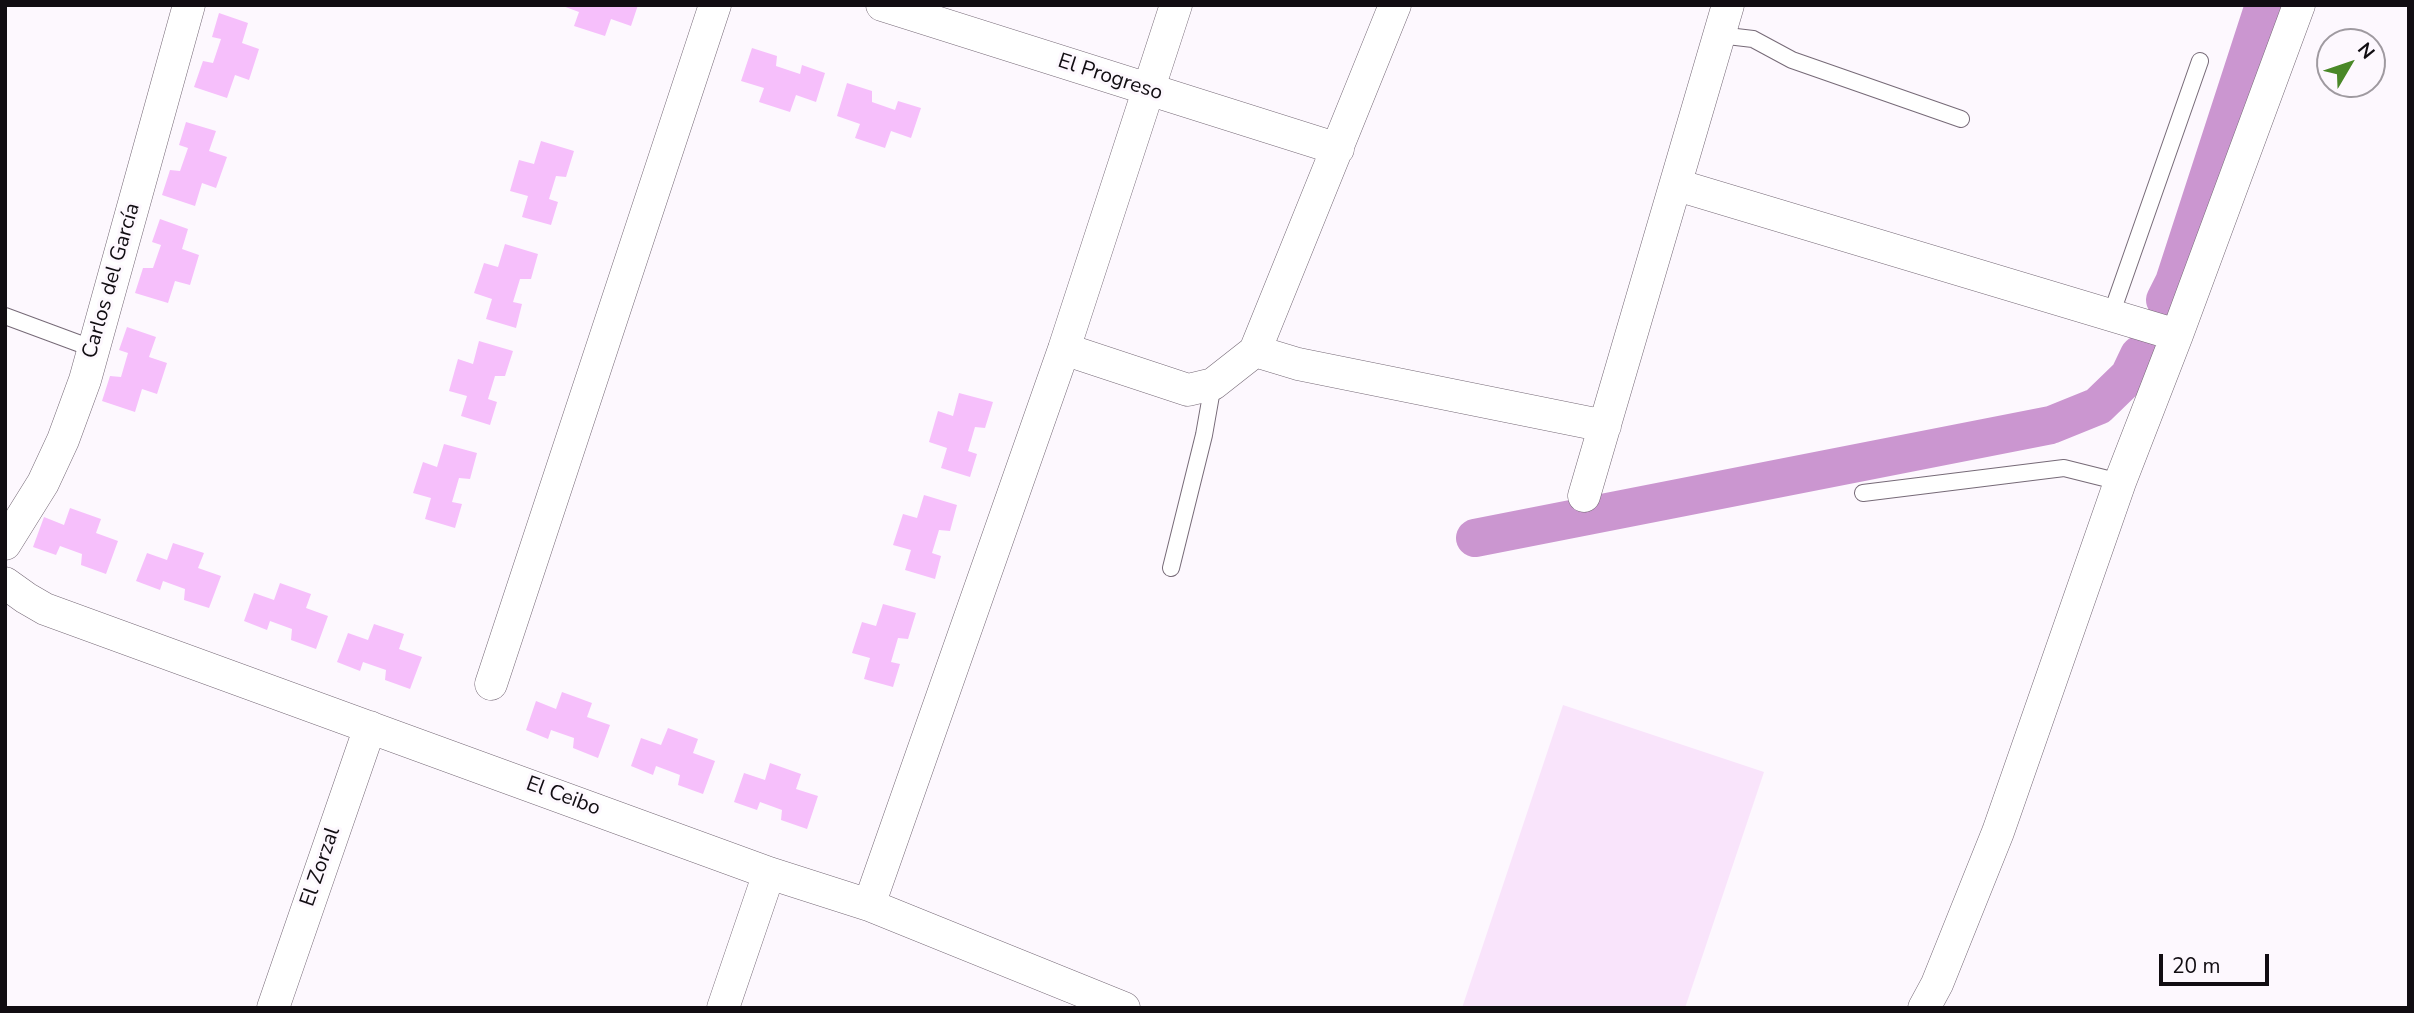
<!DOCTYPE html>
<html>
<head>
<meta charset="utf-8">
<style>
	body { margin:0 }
	#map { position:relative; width:2414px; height:1013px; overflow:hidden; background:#fdf8fe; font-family:"Nunito Sans",sans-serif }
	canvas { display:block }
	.frame { position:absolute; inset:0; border:7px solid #110d12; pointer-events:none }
	.north { position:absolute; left:2316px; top:28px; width:70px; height:70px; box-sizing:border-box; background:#fdf8fe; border:2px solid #9f9aa0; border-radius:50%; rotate:51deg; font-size:19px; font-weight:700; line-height:28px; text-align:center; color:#110d12 }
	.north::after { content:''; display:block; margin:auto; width:24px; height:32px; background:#4a8828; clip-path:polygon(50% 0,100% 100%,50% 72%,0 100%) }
	.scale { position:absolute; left:2159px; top:954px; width:110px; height:32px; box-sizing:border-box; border:4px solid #110d12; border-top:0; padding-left:9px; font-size:21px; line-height:24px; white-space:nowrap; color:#110d12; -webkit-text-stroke:5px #fdf8fe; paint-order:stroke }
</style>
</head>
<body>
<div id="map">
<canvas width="2414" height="1013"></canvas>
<div class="frame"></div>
<div class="north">N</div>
<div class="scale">20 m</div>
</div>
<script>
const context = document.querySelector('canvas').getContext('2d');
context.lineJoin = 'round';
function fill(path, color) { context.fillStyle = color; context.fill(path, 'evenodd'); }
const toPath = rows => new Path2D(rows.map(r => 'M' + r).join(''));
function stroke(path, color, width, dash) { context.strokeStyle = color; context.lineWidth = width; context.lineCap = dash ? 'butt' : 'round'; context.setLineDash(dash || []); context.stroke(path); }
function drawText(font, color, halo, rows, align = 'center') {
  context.font = font + ' "Nunito Sans",sans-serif'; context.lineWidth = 6; context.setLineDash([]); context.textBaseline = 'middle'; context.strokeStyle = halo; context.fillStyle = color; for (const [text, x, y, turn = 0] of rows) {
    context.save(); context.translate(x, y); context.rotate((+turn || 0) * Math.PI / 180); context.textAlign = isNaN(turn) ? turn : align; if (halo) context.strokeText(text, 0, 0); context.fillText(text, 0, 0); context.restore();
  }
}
const green = toPath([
	[1563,705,1764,772,1685,1008,1462,1008]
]);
const canal = toPath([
	[2165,300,2174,282,2264,5],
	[1475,538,2051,425,2098,406,2129,376,2139,355]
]);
const building = toPath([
	[560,5,638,5,631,26,611,19,605,36,574,26,579,12],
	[219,13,248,23,242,43,259,49,249,80,235,75,227,98,194,87,203,61,213,63,221,39,212,37],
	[752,48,777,56,776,66,800,74,802,65,825,73,816,102,796,95,790,112,759,102,764,88,741,81],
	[847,83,872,91,872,102,895,110,898,101,921,108,911,138,891,131,885,148,855,138,860,124,837,116],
	[186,122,216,131,209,151,227,157,216,188,202,183,195,206,162,195,170,170,180,171,188,148,179,145],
	[541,141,574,151,566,177,556,176,549,199,558,202,551,225,522,217,528,196,510,191,519,160,534,164],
	[160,219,188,229,182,249,199,255,190,285,175,281,168,303,135,293,143,268,153,268,161,245,152,242],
	[505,244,538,254,531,279,520,279,513,302,522,304,516,328,486,319,492,299,474,293,484,263,498,267],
	[127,327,156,337,149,357,167,363,157,394,142,389,135,412,102,401,110,376,121,377,128,353,119,350],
	[479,341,513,351,505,376,495,376,488,399,497,402,490,425,461,416,467,396,449,391,458,359,473,364],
	[959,393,993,402,985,428,975,427,968,451,977,454,970,477,941,468,947,448,929,442,938,411,953,416],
	[444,444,477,453,470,479,459,478,452,502,462,504,455,528,425,519,431,498,413,493,423,462,437,467],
	[924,495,957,505,950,531,939,530,932,553,941,556,935,579,905,570,911,550,893,545,903,514,917,518],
	[70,508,101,519,96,533,118,541,106,574,81,565,82,554,60,546,56,555,33,547,44,517,64,525],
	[173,543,204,553,198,568,221,576,209,608,184,600,185,589,163,581,160,590,136,581,147,553,167,560],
	[280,583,311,594,306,608,328,616,316,649,291,640,292,629,270,621,267,630,244,621,254,593,274,600],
	[883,604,916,613,908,639,898,638,891,662,900,664,893,687,864,679,870,658,852,653,862,622,876,626],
	[374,624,404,634,399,649,422,657,410,689,385,680,386,670,363,662,360,671,337,662,348,633,368,640],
	[562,692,592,703,587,717,610,725,598,758,573,748,574,738,551,730,548,739,526,730,536,701,556,709],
	[668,728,698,739,693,753,715,761,703,794,678,785,680,775,656,766,653,775,631,766,641,738,661,745],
	[770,763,801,774,796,789,818,796,807,829,781,820,782,810,760,802,757,810,734,802,744,773,765,780]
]);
const lane = toPath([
	[1719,35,1753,39,1792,60,1961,119],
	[2111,315,2200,61],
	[5,316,94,349],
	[1863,493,2064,468,2120,482],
	[1171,568,1204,435,1213,384]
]);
const street = toPath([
	[882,5,1338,149],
	[1677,185,2177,335],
	[1064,349,1188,390,1213,384,1255,351,1298,364,1605,426],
	[1255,351,1395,5],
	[1584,496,1728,5],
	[5,544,43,483,63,440,85,380,189,5],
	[5,583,26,598,45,609,769,873,869,905,1124,1008],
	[491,684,715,5],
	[869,905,1064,349,1176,5],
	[273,1008,370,727],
	[723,1008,769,873],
	[1924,1008,1937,984,1998,832,2120,482,2177,335,2299,5]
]);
const streetNames = [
	["El Progreso",1110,78,18],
	["Carlos del García",112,281,-74],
	["El Ceibo",563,797,20],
	["El Zorzal",321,867,-71]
];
fill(green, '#f9e4fb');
stroke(canal, '#cb96d0', 38);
fill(building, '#f6bffb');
stroke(lane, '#766a77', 18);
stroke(street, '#766a77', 33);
stroke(lane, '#fff', 16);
stroke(street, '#fff', 32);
drawText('21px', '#110d12', '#fdf8fe', streetNames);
</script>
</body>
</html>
